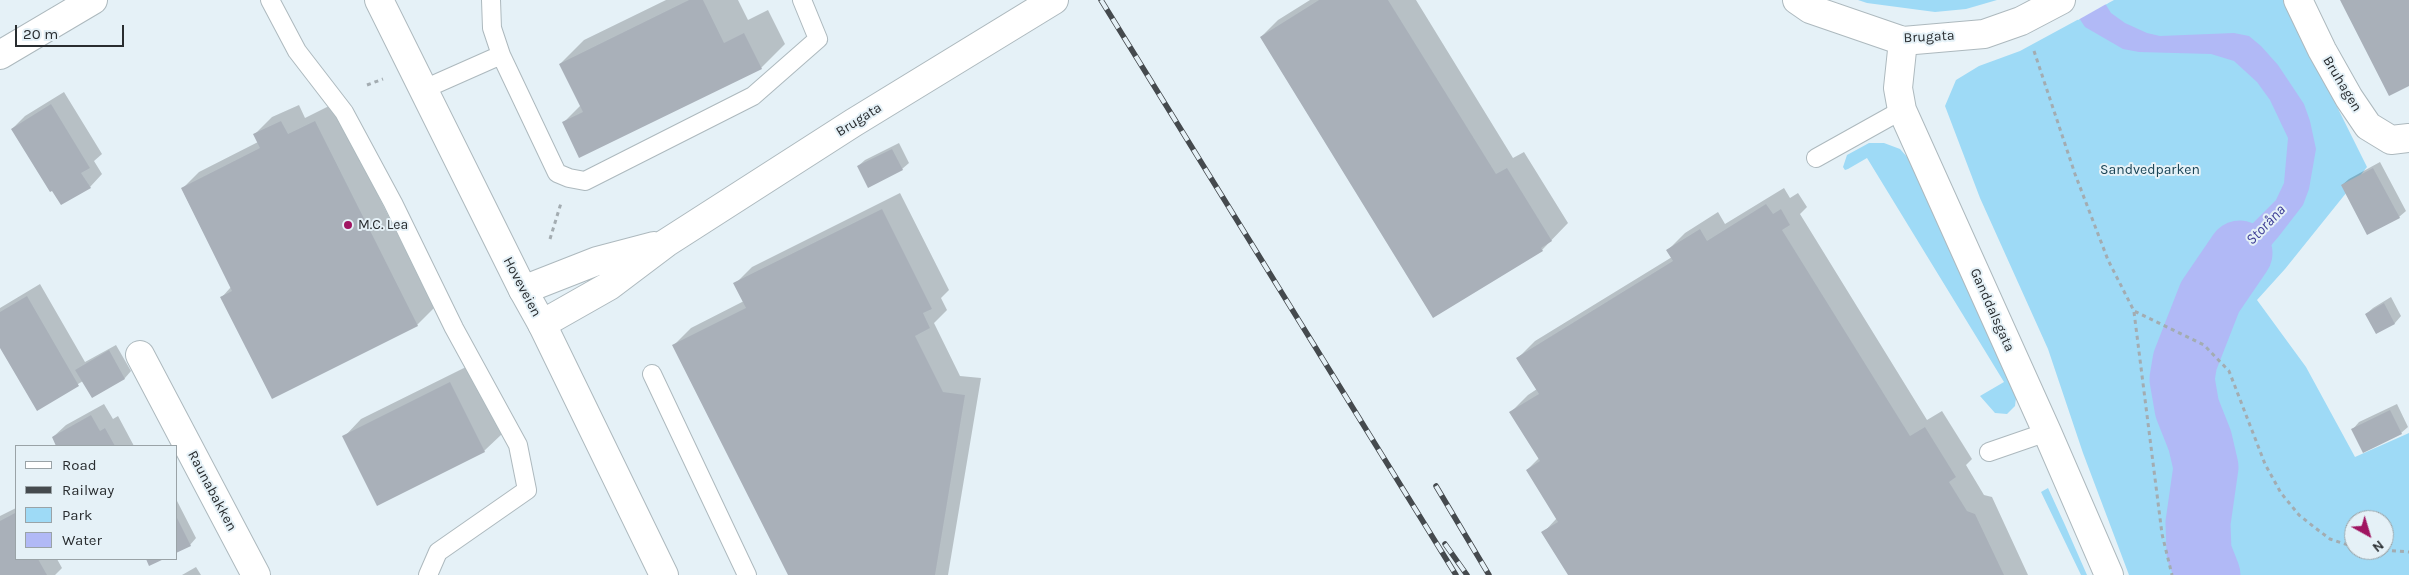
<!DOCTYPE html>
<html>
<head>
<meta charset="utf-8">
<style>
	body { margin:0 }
	#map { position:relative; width:2409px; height:575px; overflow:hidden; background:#e5f1f7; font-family:Karla,sans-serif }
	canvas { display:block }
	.legend { position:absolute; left:15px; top:445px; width:162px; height:115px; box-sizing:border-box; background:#e5f1f7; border:1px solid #9aa3a7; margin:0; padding:6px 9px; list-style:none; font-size:15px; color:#292d30 }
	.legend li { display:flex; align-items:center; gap:10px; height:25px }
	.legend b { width:25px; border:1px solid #9aa3a7 }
	.north { position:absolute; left:2344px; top:510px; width:50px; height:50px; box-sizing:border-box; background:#e5f1f7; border:1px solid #9aa3a7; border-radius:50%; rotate:141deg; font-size:14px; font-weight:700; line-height:20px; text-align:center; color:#292d30 }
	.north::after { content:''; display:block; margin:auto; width:18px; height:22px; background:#a01561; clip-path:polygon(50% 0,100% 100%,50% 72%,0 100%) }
	.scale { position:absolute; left:15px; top:25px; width:109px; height:22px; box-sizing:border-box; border:2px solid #292d30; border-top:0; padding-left:6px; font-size:15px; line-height:18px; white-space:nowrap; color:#292d30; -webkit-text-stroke:4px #e5f1f7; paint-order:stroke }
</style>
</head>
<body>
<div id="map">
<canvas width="2409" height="575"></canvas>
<ul class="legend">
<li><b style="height:6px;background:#fff"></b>Road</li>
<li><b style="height:6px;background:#454a4e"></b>Railway</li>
<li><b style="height:14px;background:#9edaf6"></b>Park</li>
<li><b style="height:14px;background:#b1b9f6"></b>Water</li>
</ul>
<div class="north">N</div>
<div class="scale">20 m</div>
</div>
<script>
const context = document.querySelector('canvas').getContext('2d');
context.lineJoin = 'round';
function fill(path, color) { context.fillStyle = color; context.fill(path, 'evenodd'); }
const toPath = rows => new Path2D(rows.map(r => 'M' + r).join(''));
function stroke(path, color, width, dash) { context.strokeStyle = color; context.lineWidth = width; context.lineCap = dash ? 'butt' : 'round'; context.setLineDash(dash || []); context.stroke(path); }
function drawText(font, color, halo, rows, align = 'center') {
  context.font = font + ' Karla,sans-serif'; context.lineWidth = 4; context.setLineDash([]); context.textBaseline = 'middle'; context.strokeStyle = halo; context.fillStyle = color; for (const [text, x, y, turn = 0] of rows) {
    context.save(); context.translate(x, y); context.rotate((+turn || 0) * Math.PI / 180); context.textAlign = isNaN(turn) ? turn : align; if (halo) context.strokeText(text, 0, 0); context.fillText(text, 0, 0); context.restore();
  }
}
const green = toPath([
	[1858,0,1997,0,1966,9,1935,12,1867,3],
	[2114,0,2284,0,2367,167,2285,269,2257,300,2306,367,2355,457,2409,433,2409,575,2129,575,2083,453,2048,349,1980,198,1945,106,1956,80,1979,66,2020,51],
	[2354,520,2384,520,2384,550,2354,550],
	[1869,143,1884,143,1900,149,1908,158,1939,226,1975,296,2008,373,2016,398,2015,406,2007,414,1995,413,1980,396,2004,382,1867,158,1848,169,1845,170,1843,167,1847,155],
	[2048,488,2065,525,2087,575,2081,575,2041,492]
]);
const water = toPath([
	[2067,0,2103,0,2111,13,2125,23,2147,33,2160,36,2234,33,2249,36,2261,46,2278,65,2304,104,2310,121,2316,149,2309,189,2303,205,2279,236,2223,302,2204,335,2183,325,2209,272,2220,256,2276,200,2284,183,2288,138,2270,100,2257,82,2234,61,2211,54,2139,52,2123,49,2085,27],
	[2175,341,2200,354,2203,387,2217,463,2211,520,2215,550,2224,575,2192,575,2185,545,2183,516,2190,477,2172,373]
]);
const pier = toPath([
	[2065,0,2106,0,2108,3,2078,20]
]);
const shadow = toPath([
	[666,0,738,0,748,20,768,10,785,44,761,68,563,123,581,105,560,64,584,40],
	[1310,0,1416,0,1513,158,1524,152,1568,223,1542,250,1261,37,1278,20],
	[64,92,102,154,94,161,102,174,90,187,12,129,25,116],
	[333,104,434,308,417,325,222,297,231,287,182,189,199,172,258,142,255,134,272,117,299,105,305,118],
	[899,143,909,163,902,169,858,166,865,160],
	[2380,162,2406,211,2399,217,2342,185,2349,179],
	[1784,188,1790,198,1798,193,1807,207,1800,214,1927,420,1942,411,1972,459,1966,465,1984,495,1992,497,2028,575,1569,575,1543,533,1557,518,1527,470,1539,458,1511,412,1528,395,1537,389,1518,358,1535,341,1672,257,1668,250,1685,233,1718,212,1725,224],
	[900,193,949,290,941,298,947,310,934,323,960,376,981,378,948,575,789,575,674,345,691,328,744,301,735,284,752,267],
	[40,284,85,362,116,345,131,371,125,378,92,397,83,381,37,409,0,346,0,308],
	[2391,297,2401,316,2395,323,2376,332,2366,314,2373,308],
	[468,366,502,434,484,451,344,437,361,419],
	[104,404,113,419,118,416,134,446,58,446,53,437,66,425],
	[2397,404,2408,427,2401,433,2353,429,2359,422],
	[176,499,196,538,190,545,176,551],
	[16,508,16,559,57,559,62,568,55,575,0,575,0,516],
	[196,567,201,575,182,575]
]);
const river = toPath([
	[2208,575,2199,552,2198,523,2206,467,2200,441,2187,408,2182,379,2185,361,2210,297,2240,253]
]);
const building = toPath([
	[689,0,703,0,724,43,744,33,762,69,579,158,562,122,583,112,559,64],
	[1319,0,1388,0,1496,174,1507,168,1552,241,1541,248,1543,251,1433,318,1260,37],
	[2340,0,2409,0,2409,86,2389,96],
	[51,104,90,168,81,173,91,188,61,205,52,191,50,192,11,129],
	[281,121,288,134,315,121,418,326,272,399,220,297,232,291,181,188,260,148,253,134],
	[892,149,903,170,868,188,857,166],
	[2373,168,2400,218,2367,235,2341,185],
	[1766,204,1773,214,1781,209,1790,225,1782,230,1910,436,1925,427,1956,477,1949,482,1967,511,1975,514,2004,575,1568,575,1541,532,1558,522,1526,470,1540,461,1509,412,1539,394,1516,358,1673,261,1666,250,1700,229,1707,241],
	[882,209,932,309,923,313,930,328,915,336,943,392,965,395,935,575,788,575,672,345,746,308,733,283],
	[27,296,79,386,37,411,0,348,0,312],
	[2384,303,2395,324,2376,334,2365,314],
	[109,350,125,379,92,398,75,370],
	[450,382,485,452,377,506,342,436],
	[2390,410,2402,434,2363,453,2351,429],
	[91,415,100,431,105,428,115,446,56,446,52,437],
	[15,513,16,559,38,559,47,575,0,575,0,521],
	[176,516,191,546,176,553],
	[146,559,164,559,149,566]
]);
const path = toPath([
	[2034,51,2075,174,2108,260,2134,311,2204,345,2229,371,2265,464,2281,493,2299,515,2314,527,2330,539,2354,547],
	[367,85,383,79],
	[550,239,561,203],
	[2134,312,2162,534,2172,575],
	[2384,550,2409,552]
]);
const service = toPath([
	[270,0,297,51,344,112,393,203,454,328,518,445,527,490,438,552,428,575],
	[491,0,492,28,501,55,557,173,569,178,585,181,753,96,818,39,802,0],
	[422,90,501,55],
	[1816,158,1902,110],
	[652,374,747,575],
	[1989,452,2047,432]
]);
const minor = toPath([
	[2298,0,2322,50,2349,98,2368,126,2391,140,2409,138],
	[1903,41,1898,88,1902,110,2047,432,2109,575],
	[0,55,93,0],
	[140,355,256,575]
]);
const tertiary = toPath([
	[1797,0,1810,9,1903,41,1984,34,2021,21,2061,0],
	[523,290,597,261,654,246],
	[542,324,609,286,666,243,853,123,1054,0]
]);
const secondary = toPath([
	[379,0,523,290,542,324,664,575]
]);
const rail = toPath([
	[1101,0,1456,575],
	[1436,486,1489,575],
	[1445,544,1467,575]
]);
const markers = [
	[348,225,5,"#a01561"]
];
const streetNames = [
	["Brugata",1929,37,-3],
	["Bruhagen",2342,84,59],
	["Brugata",859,120,-32],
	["Hoveveien",522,287,62],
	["Ganddalsgata",1992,310,66],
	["Raunabakken",212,491,62]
];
const parkNames = [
	["Sandvedparken",2150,170]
];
const poiNames = [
	["M.C. Lea",358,225]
];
const waterNames = [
	["Storåna",2266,225,-46]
];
fill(green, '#9edaf6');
fill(water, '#b1b9f6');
fill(pier, '#e5f1f7');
fill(shadow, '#0003');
stroke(river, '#b1b9f6', 65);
fill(building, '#a9b0b9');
stroke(service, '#adb9be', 20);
stroke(minor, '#adb9be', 30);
stroke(tertiary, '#adb9be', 30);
stroke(secondary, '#adb9be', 30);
stroke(path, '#a3acb1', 3, [4, 4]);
stroke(service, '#fff', 18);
stroke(minor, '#fff', 28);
stroke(tertiary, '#fff', 28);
stroke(secondary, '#fff', 28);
stroke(rail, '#454a4e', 5.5);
stroke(rail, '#e5f1f7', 4, [11]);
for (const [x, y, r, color] of markers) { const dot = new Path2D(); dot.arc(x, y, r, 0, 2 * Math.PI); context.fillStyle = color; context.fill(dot); stroke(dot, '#e5f1f7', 2); }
drawText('14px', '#292d30', '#e5f1f7', streetNames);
drawText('14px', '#1b4557', '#e5f1f7', parkNames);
drawText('14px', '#292d30', '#e5f1f7', poiNames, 'left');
drawText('italic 15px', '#404097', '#e5f1f7', waterNames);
</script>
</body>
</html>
